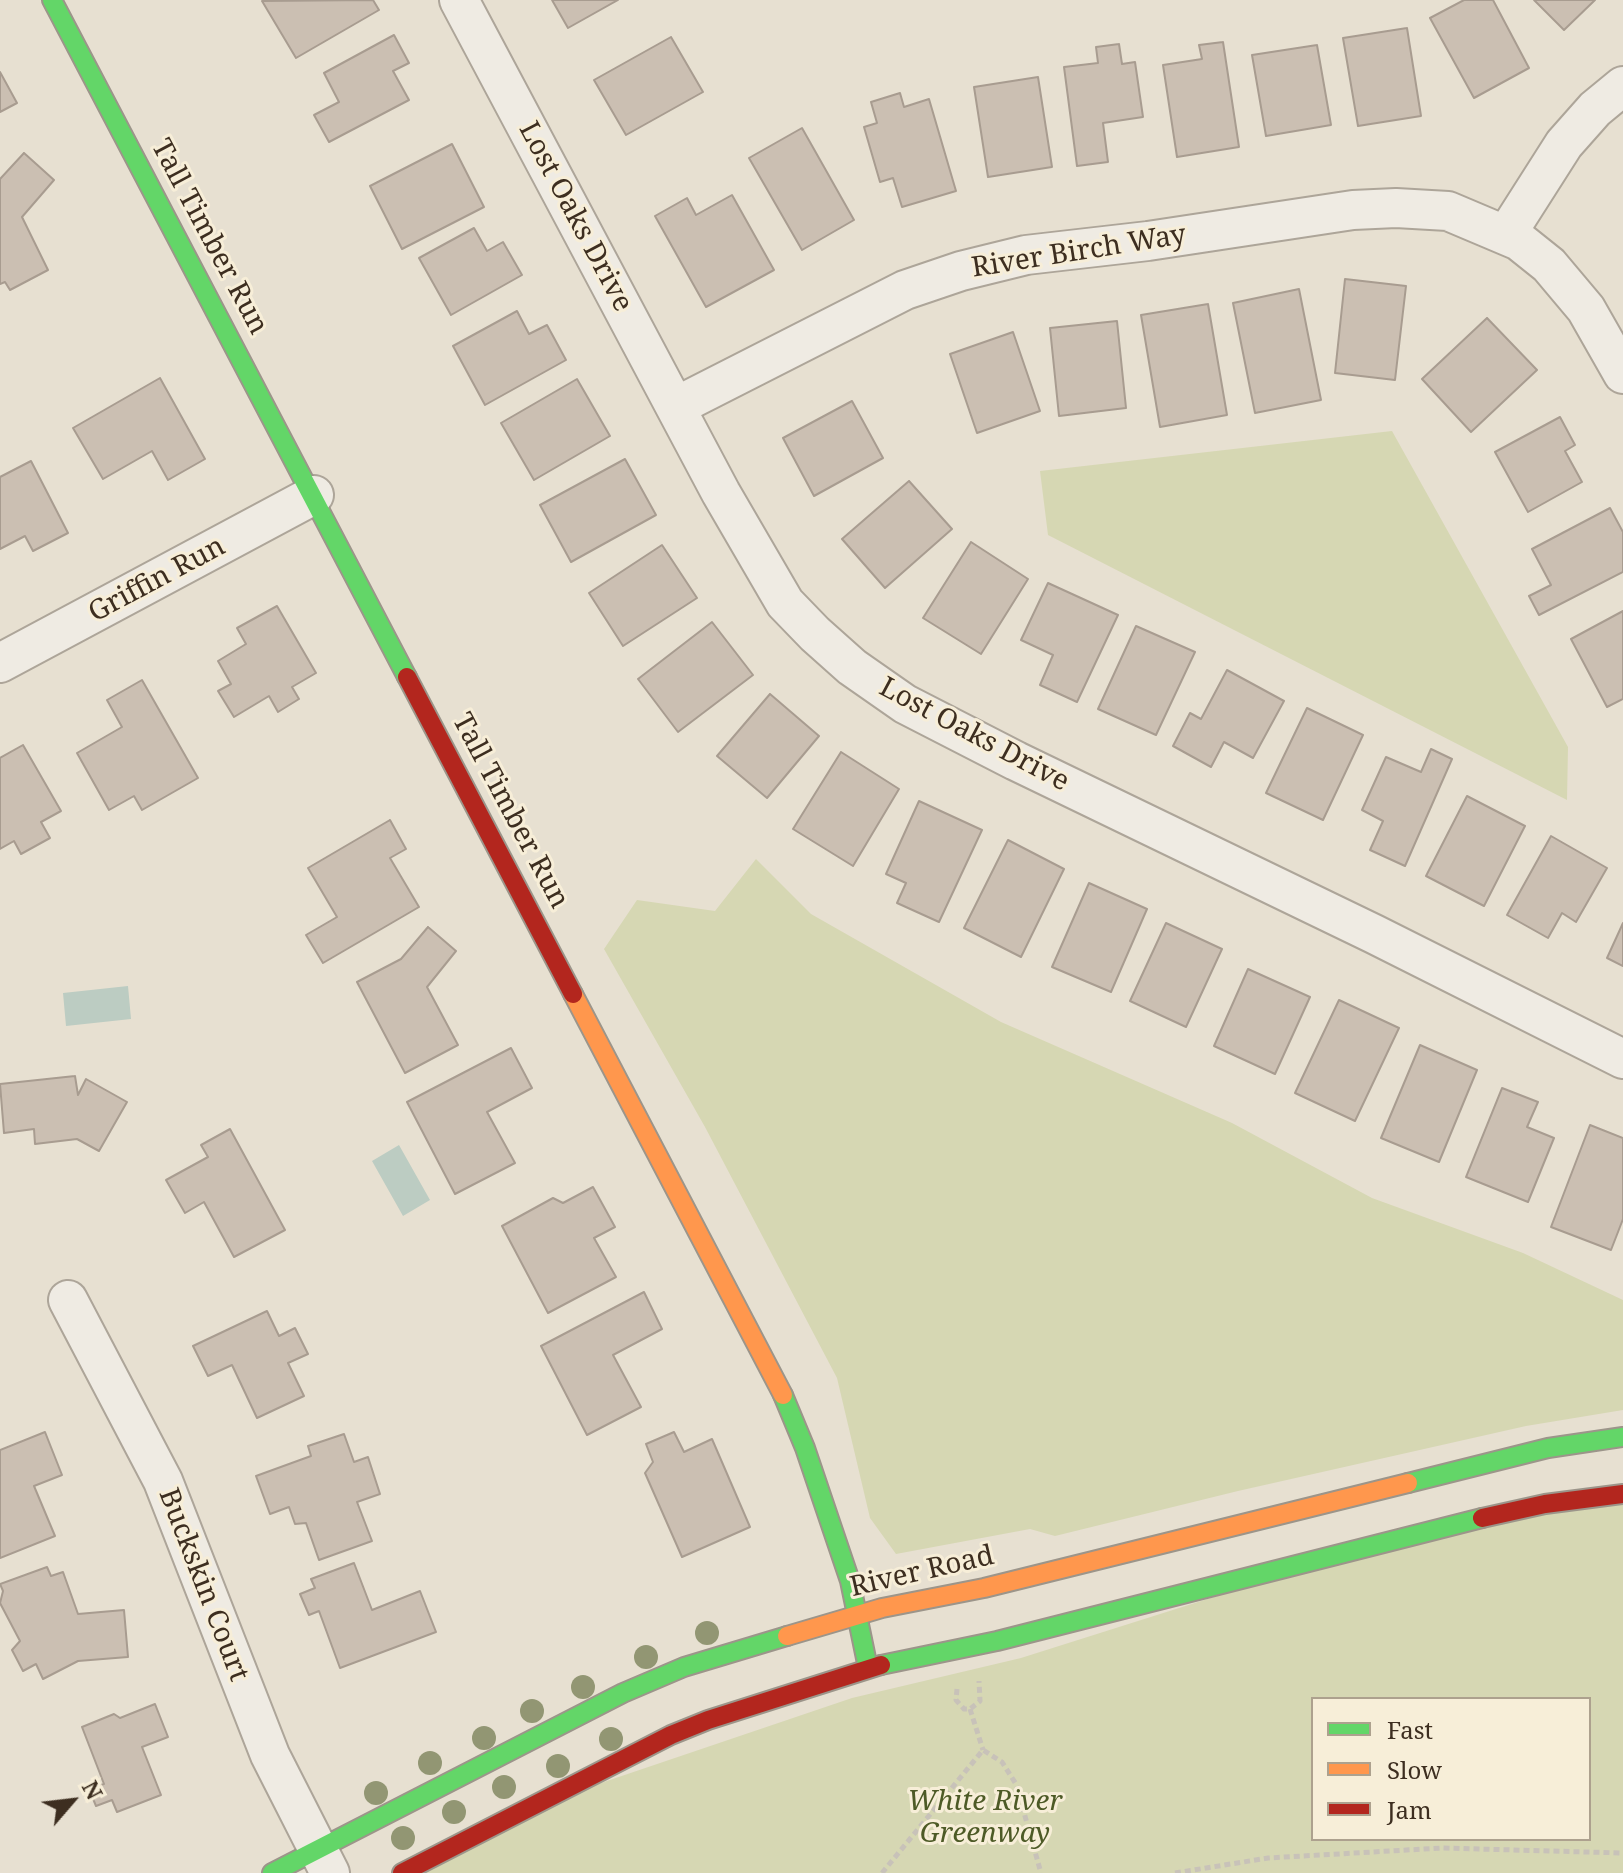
<!DOCTYPE html>
<html>
<head>
<meta charset="utf-8">
<style>
	body { margin:0 }
	#map { position:relative; width:1623px; height:1873px; overflow:hidden; background:#e7e0d1; font-family:"Noto Serif",serif }
	canvas { display:block }
	.legend { position:absolute; left:1311px; top:1697px; width:280px; height:144px; box-sizing:border-box; background:#f7eed8; border:2px solid #ada18e; margin:0; padding:10px 14px; list-style:none; font-size:24px; color:#3d2e20 }
	.legend li { display:flex; align-items:center; gap:16px; height:40px }
	.legend b { width:40px; border:2px solid #ada18e }
	.north { position:absolute; left:32px; top:1761px; width:80px; height:80px; -webkit-text-stroke:6px #f7eed8; paint-order:stroke; rotate:62deg; font-size:22px; font-weight:700; line-height:32px; text-align:center; color:#3d2e20 }
	.north::after { content:''; display:block; margin:auto; width:28px; height:36px; background:#3d2e20; clip-path:polygon(50% 0,100% 100%,50% 72%,0 100%) }
</style>
</head>
<body>
<div id="map">
<canvas width="1623" height="1873"></canvas>
<ul class="legend">
<li><b style="height:10px;background:#63d668"></b>Fast</li>
<li><b style="height:10px;background:#ff974d"></b>Slow</li>
<li><b style="height:10px;background:#b3261e"></b>Jam</li>
</ul>
<div class="north">N</div>
</div>
<script>
const context = document.querySelector('canvas').getContext('2d');
context.lineJoin = 'round';
function fill(path, color) { context.fillStyle = color; context.fill(path, 'evenodd'); }
const toPath = rows => new Path2D(rows.map(r => 'M' + r).join(''));
function stroke(path, color, width, dash) { context.strokeStyle = color; context.lineWidth = width; context.lineCap = dash ? 'butt' : 'round'; context.setLineDash(dash || []); context.stroke(path); }
function drawText(font, color, halo, rows, align = 'center') {
  context.font = font + ' "Noto Serif",serif'; context.lineWidth = 6; context.setLineDash([]); context.textBaseline = 'middle'; context.strokeStyle = halo; context.fillStyle = color; for (const [text, x, y, turn = 0] of rows) {
    context.save(); context.translate(x, y); context.rotate((+turn || 0) * Math.PI / 180); context.textAlign = isNaN(turn) ? turn : align; if (halo) context.strokeText(text, 0, 0); context.fillText(text, 0, 0); context.restore();
  }
}
const green = toPath([
	[1392,431,1568,747,1567,800,1048,535,1040,471],
	[756,859,811,914,1001,1022,1232,1123,1372,1198,1523,1253,1623,1300,1623,1410,1526,1426,1238,1491,1055,1536,1030,1529,896,1554,870,1518,837,1378,705,1127,604,949,637,900,715,911],
	[1623,1495,1623,1873,402,1873,539,1804,852,1698,1021,1658,1413,1534],
	[1313,1699,1589,1699,1589,1839,1313,1839]
]);
const water = toPath([
	[128,986,131,1019,66,1026,63,993],
	[399,1145,430,1200,403,1216,372,1161]
]);
const building = toPath([
	[373,0,379,10,296,58,262,1,373,0],
	[552,0,618,0,568,28,552,0],
	[1464,0,1493,0,1529,68,1474,98,1430,18,1464,0],
	[1534,0,1595,0,1564,30,1534,0],
	[1407,28,1421,116,1358,126,1343,38,1407,28],
	[394,35,409,63,393,71,409,100,329,142,314,115,339,102,324,73,394,35],
	[671,37,703,92,626,135,594,80,671,37],
	[1223,42,1239,147,1177,157,1163,65,1202,59,1199,45,1223,42],
	[1119,44,1122,64,1135,62,1143,117,1103,123,1108,162,1077,166,1064,67,1098,63,1096,47,1119,44],
	[1317,45,1331,125,1266,136,1252,55,1317,45],
	[0,72,17,103,0,112,0,72],
	[1038,77,1052,167,988,177,974,87,1038,77],
	[900,93,904,107,929,99,956,191,902,207,893,178,880,182,864,127,877,123,871,102,900,93],
	[802,128,854,220,802,250,749,158,802,128],
	[452,144,484,207,402,249,370,186,452,144],
	[24,153,54,180,22,217,48,270,10,290,5,282,0,284,0,179,24,153],
	[732,195,774,270,706,307,655,216,687,198,696,215,732,195],
	[474,228,487,251,503,242,522,275,451,315,419,258,474,228],
	[1345,279,1406,286,1395,380,1335,373,1345,279],
	[1299,289,1321,400,1255,413,1233,303,1299,289],
	[1208,304,1227,415,1160,427,1141,315,1208,304],
	[517,311,529,334,547,325,566,360,485,405,453,346,517,311],
	[1487,318,1537,370,1471,432,1422,379,1487,318],
	[1117,321,1126,408,1059,416,1050,328,1117,321],
	[1013,332,1040,411,977,433,950,354,1013,332],
	[160,378,205,459,168,480,152,451,103,479,73,428,160,378],
	[577,379,610,436,534,480,501,423,577,379],
	[852,401,883,458,814,496,783,438,852,401],
	[1560,417,1575,445,1565,451,1582,482,1528,512,1495,452,1560,417],
	[625,459,656,515,571,562,540,505,625,459],
	[31,461,68,533,33,551,25,536,0,549,0,477,31,461],
	[909,481,952,529,885,588,842,539,909,481],
	[1610,508,1623,532,1623,572,1539,615,1529,596,1551,585,1532,549,1610,508],
	[971,542,1028,579,981,654,923,618,971,542],
	[662,545,697,598,623,646,589,593,662,545],
	[1048,583,1118,615,1077,702,1040,685,1053,655,1021,640,1048,583],
	[277,606,316,673,292,687,299,699,278,712,269,696,234,717,218,691,231,684,218,661,246,644,237,628,277,606],
	[1623,611,1623,699,1607,707,1571,639,1623,611],
	[712,622,753,675,678,732,638,679,712,622],
	[1136,626,1195,652,1156,735,1098,709,1136,626],
	[1227,670,1284,701,1253,758,1224,742,1211,767,1173,746,1190,713,1201,719,1227,670],
	[142,680,198,778,142,810,134,796,109,810,77,753,122,727,107,700,142,680],
	[770,694,819,736,767,798,717,756,770,694],
	[1307,708,1363,735,1323,820,1266,793,1307,708],
	[23,745,61,811,41,822,50,838,21,854,14,841,0,849,0,758,23,745],
	[1431,749,1452,759,1405,866,1370,850,1383,821,1362,810,1386,757,1421,772,1431,749],
	[841,752,899,789,853,866,793,829,841,752],
	[1467,796,1525,826,1484,906,1426,876,1467,796],
	[919,801,982,830,939,922,897,903,906,883,886,874,919,801],
	[390,820,406,849,390,858,419,907,323,963,306,935,337,917,308,868,390,820],
	[1551,836,1607,868,1576,922,1562,913,1548,938,1507,915,1551,836],
	[1008,840,1064,869,1021,957,964,928,1008,840],
	[1089,883,1147,909,1111,992,1052,967,1089,883],
	[1166,923,1222,949,1186,1027,1130,1001,1166,923],
	[1623,923,1623,966,1607,958,1623,923],
	[428,927,456,951,427,987,458,1045,405,1073,357,982,401,959,428,927],
	[1248,969,1310,997,1275,1074,1214,1046,1248,969],
	[1339,1000,1399,1028,1355,1121,1295,1093,1339,1000],
	[1420,1045,1477,1070,1439,1162,1381,1138,1420,1045],
	[511,1048,532,1088,487,1112,515,1163,455,1194,407,1102,511,1048],
	[75,1076,78,1095,86,1079,127,1102,99,1151,77,1139,35,1144,34,1129,4,1133,0,1084,75,1076],
	[1502,1088,1538,1102,1527,1127,1554,1138,1528,1202,1466,1177,1502,1088],
	[1590,1125,1623,1138,1623,1219,1611,1250,1551,1227,1590,1125],
	[230,1129,285,1230,234,1257,204,1202,185,1213,166,1180,208,1157,201,1145,230,1129],
	[593,1187,615,1227,594,1238,616,1277,548,1313,502,1226,553,1198,563,1203,593,1187],
	[644,1292,662,1329,613,1355,641,1407,587,1435,541,1346,644,1292],
	[267,1311,279,1336,295,1328,308,1354,288,1363,304,1396,257,1418,232,1365,208,1376,193,1346,267,1311],
	[45,1432,62,1475,34,1486,55,1536,0,1558,0,1450,45,1432],
	[674,1432,684,1452,712,1439,750,1527,682,1557,645,1473,653,1462,646,1444,674,1432],
	[344,1434,354,1462,368,1457,380,1494,357,1502,372,1541,319,1560,306,1523,295,1524,289,1507,270,1514,256,1476,311,1456,308,1446,344,1434],
	[354,1563,372,1610,420,1591,436,1632,340,1668,319,1611,309,1615,300,1594,315,1588,311,1579,354,1563],
	[47,1567,51,1576,63,1572,78,1614,124,1610,128,1657,78,1661,43,1679,36,1664,23,1671,12,1650,20,1641,0,1603,3,1591,0,1584,47,1567],
	[155,1704,168,1737,142,1747,161,1795,117,1812,112,1800,96,1806,89,1789,104,1784,82,1727,114,1714,120,1718,155,1704]
]);
const path = toPath([
	[957,1689,956,1700,964,1709,970,1709,980,1701,979,1681],
	[970,1709,983,1750],
	[882,1873,983,1750,1002,1762,1016,1784,1041,1873],
	[1175,1873,1268,1858,1442,1848,1623,1853]
]);
const street = toPath([
	[459,0,721,493,785,603,815,634,852,667,905,704,1016,761,1374,934,1623,1059],
	[1506,235,1564,144,1595,109,1623,86],
	[677,406,905,290,961,271,1026,255,1148,241,1353,210,1396,208,1448,211,1519,241,1549,265,1586,309,1623,374],
	[0,663,314,495],
	[68,1300,163,1481,270,1755,330,1873]
]);
const fast = toPath([
	[52,0,407,677],
	[783,1395,805,1448,850,1581,868,1668],
	[1408,1483,1548,1448,1623,1437],
	[881,1665,997,1641,1482,1518],
	[272,1873,623,1693,684,1667,787,1636]
]);
const slow = toPath([
	[573,994,783,1395],
	[787,1636,882,1608,984,1588,1408,1483]
]);
const jam = toPath([
	[407,677,573,994],
	[1482,1518,1545,1504,1623,1494],
	[402,1873,671,1735,708,1720,881,1665]
]);
const trees = [
	[707,1633],
	[646,1657],
	[583,1687],
	[532,1711],
	[484,1738],
	[611,1739],
	[430,1763],
	[558,1766],
	[504,1787],
	[376,1793],
	[454,1812],
	[403,1838]
];
const streetNames = [
	["Lost Oaks Drive",575,217,62],
	["Tall Timber Run",209,237,62],
	["River Birch Way",1079,252,-9],
	["Griffin Run",157,580,-28],
	["Lost Oaks Drive",974,735,28],
	["Tall Timber Run",510,811,62],
	["River Road",922,1572,-13],
	["Buckskin Court",203,1585,69]
];
const parkNames = [
	["White River",985,1802],
	["Greenway",985,1834]
];
fill(green, '#d6d7b3');
fill(water, '#bcccc2');
fill(building, '#cbbfb2');
stroke(building, '#a89c90', 2);
stroke(street, '#ada599', 42);
stroke(fast, '#9c958a', 22);
stroke(slow, '#9c958a', 22);
stroke(jam, '#9c958a', 22);
stroke(path, '#c8c2b9', 5, [6, 4]);
stroke(street, '#efebe3', 38);
stroke(fast, '#63d668', 18);
stroke(slow, '#ff974d', 18);
stroke(jam, '#b3261e', 18);
context.fillStyle = '#929673';
for (const [x, y] of trees) { context.beginPath(); context.arc(x, y, 12, 0, 2 * Math.PI); context.fill(); }
drawText('28px', '#3d2e20', '#f7eed8', streetNames);
drawText('italic 28px', '#4d5a26', '#f7eed8', parkNames);
</script>
</body>
</html>
